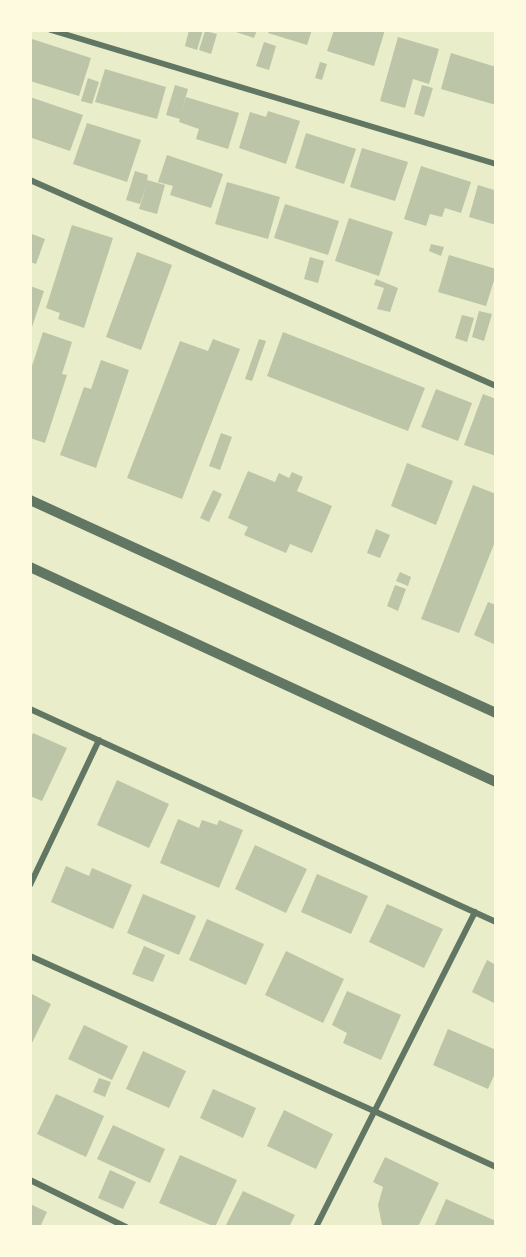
<!DOCTYPE html>
<html>
<head>
<meta charset="utf-8">
<style>
	body { margin:0 }
	#map { position:relative; width:526px; height:1257px; overflow:hidden; background:#e9edc9; font-family:Montserrat,sans-serif }
	canvas { display:block }
	.frame { position:absolute; inset:0; border:32px solid #fefae0; pointer-events:none }
</style>
</head>
<body>
<div id="map">
<canvas width="526" height="1257"></canvas>
<div class="frame"></div>
</div>
<script>
const context = document.querySelector('canvas').getContext('2d');
context.lineJoin = 'round';
function fill(path, color) { context.fillStyle = color; context.fill(path, 'evenodd'); }
const toPath = rows => new Path2D(rows.map(r => 'M' + r).join(''));
function stroke(path, color, width, dash) { context.strokeStyle = color; context.lineWidth = width; context.lineCap = dash ? 'butt' : 'round'; context.setLineDash(dash || []); context.stroke(path); }
const building = toPath([
	[189,30,203,30,197,50,185,46],
	[230,30,257,30,254,38],
	[269,30,312,30,307,45,268,33],
	[334,30,385,30,374,66,327,51],
	[205,31,217,34,211,54,199,50],
	[398,37,439,49,429,84,413,79,405,108,380,101],
	[32,39,91,58,79,96,30,81,30,46],
	[264,42,276,46,269,70,256,66],
	[451,53,496,67,496,105,441,89],
	[320,62,327,64,322,80,315,78],
	[105,69,166,87,157,119,95,102],
	[88,78,99,82,92,104,81,101],
	[175,85,188,89,181,113,186,97,239,113,228,149,196,139,199,129,179,122,180,119,166,115],
	[422,85,433,88,424,117,414,114],
	[30,97,83,115,70,151,32,138,30,143],
	[268,111,300,121,286,164,239,148,250,112,266,117],
	[87,123,141,140,127,182,73,164],
	[306,133,356,149,344,184,295,168],
	[362,148,408,162,395,201,350,187],
	[167,155,223,174,211,208,170,195,173,186,158,182],
	[421,166,471,182,461,213,445,208,442,217,430,214,426,226,404,219],
	[135,171,148,175,147,180,165,185,157,214,139,209,147,184,140,204,126,200],
	[227,182,280,197,268,239,215,224],
	[495,184,496,225,469,217,478,185,494,190],
	[285,204,339,221,328,255,274,238],
	[349,218,393,232,379,276,335,261],
	[72,225,113,238,84,328,58,319,60,313,46,308],
	[32,234,45,239,36,264,30,262,30,240],
	[431,244,444,247,441,256,429,251],
	[137,252,172,265,141,350,106,337],
	[449,255,496,269,496,274,486,306,438,292],
	[310,257,324,261,318,283,304,279],
	[376,279,398,288,390,312,377,309,384,288,374,285],
	[30,286,44,291,32,327,30,326],
	[479,311,492,314,484,341,472,337],
	[462,315,474,318,467,342,455,338],
	[43,332,72,342,62,374,67,375,45,443,30,438,30,372],
	[283,332,425,388,408,431,267,376],
	[213,339,240,349,182,499,127,478,180,341,208,351],
	[259,339,266,341,252,381,245,379],
	[101,360,129,370,96,468,60,455,84,387,91,389],
	[436,389,472,403,458,441,421,427],
	[483,394,496,399,496,456,464,445],
	[221,433,232,437,220,470,209,466],
	[407,463,453,481,436,525,391,506],
	[248,471,275,482,279,473,289,478,292,472,303,477,297,491,332,506,312,553,290,544,286,553,244,535,248,527,228,518],
	[473,485,496,494,496,539,459,633,421,619],
	[213,490,222,494,209,522,200,518],
	[376,529,390,535,380,558,367,553],
	[400,572,411,577,408,586,396,581],
	[395,585,406,589,398,611,387,606],
	[488,602,496,605,496,645,474,635],
	[33,733,67,748,42,801,30,796,30,740],
	[117,780,169,804,149,848,97,825],
	[178,819,199,828,202,820,217,825,219,820,243,830,219,888,160,863],
	[255,845,307,869,286,913,235,889],
	[66,866,89,876,92,868,132,885,113,929,51,902],
	[317,874,368,896,351,934,301,912],
	[143,894,196,916,179,955,127,933],
	[387,904,443,929,424,968,369,942],
	[207,919,264,944,246,985,189,960],
	[144,946,165,955,153,982,132,974],
	[286,951,344,979,323,1023,265,995],
	[487,960,496,965,496,1004,472,992],
	[347,991,401,1015,381,1060,343,1043,347,1033,332,1025],
	[30,993,51,1004,30,1047],
	[84,1025,128,1046,112,1080,68,1059],
	[448,1029,496,1050,496,1071,488,1089,433,1065],
	[143,1051,186,1071,169,1108,126,1089],
	[99,1078,111,1082,105,1097,93,1092],
	[213,1089,256,1108,243,1138,200,1118],
	[56,1094,104,1116,86,1157,37,1134],
	[284,1110,333,1134,316,1169,267,1146],
	[113,1125,165,1149,150,1183,97,1159],
	[180,1155,237,1180,215,1227,159,1203],
	[385,1157,439,1183,418,1227,384,1227,382,1225,378,1205,383,1187,373,1182],
	[110,1170,136,1182,123,1209,98,1198],
	[243,1191,295,1215,289,1227,225,1227],
	[446,1199,496,1221,493,1227,434,1227],
	[30,1204,47,1212,40,1227,30,1227]
]);
const minor = toPath([
	[51,30,496,164],
	[30,180,496,386],
	[30,709,496,922],
	[30,885,99,740],
	[30,956,374,1111,496,1167],
	[30,1180,126,1227],
	[316,1227,475,912]
]);
const tertiary = toPath([
	[30,500,496,713],
	[30,567,496,782]
]);
fill(building, '#bcc5a7');
stroke(minor, '#617663', 6);
stroke(tertiary, '#617663', 10);
</script>
</body>
</html>
